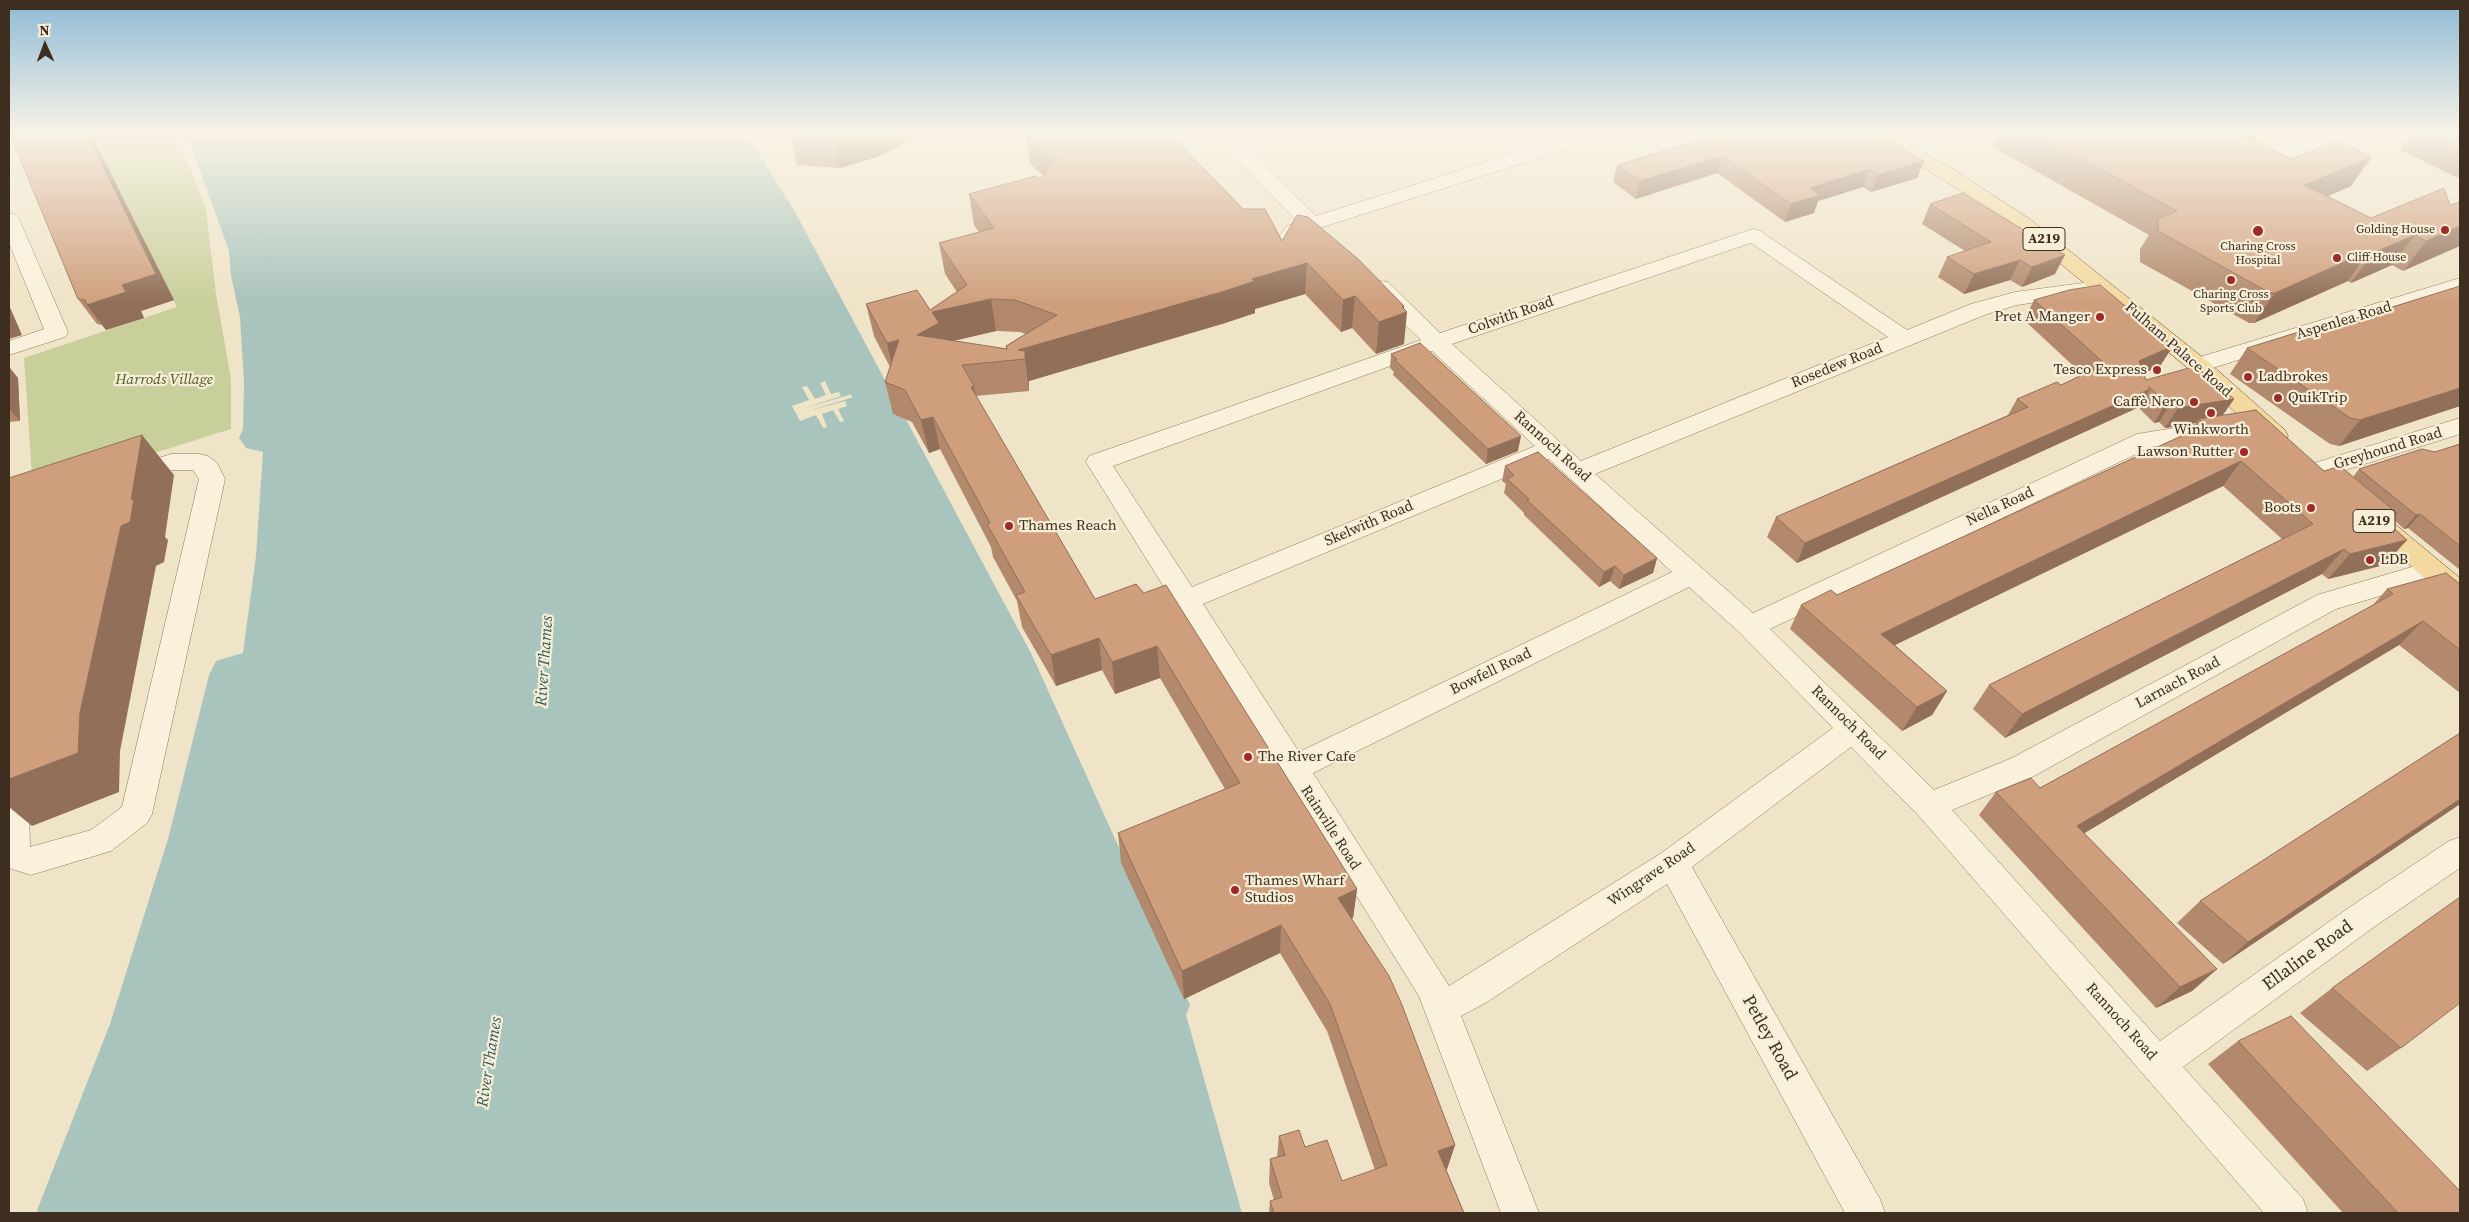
<!DOCTYPE html>
<html>
<head>
<meta charset="utf-8">
<style>
	body { margin:0 }
	#map { position:relative; width:2469px; height:1222px; overflow:hidden; background:#f0e4c8; font-family:"Source Serif 4",serif }
	canvas { display:block }
	.frame { position:absolute; inset:0; border:10px solid #3d2e20; pointer-events:none }
	.north { position:absolute; left:20px; top:20px; width:50px; height:50px; -webkit-text-stroke:4px #f7eed8; paint-order:stroke; rotate:358deg; font-size:14px; font-weight:700; line-height:20px; text-align:center; color:#3d2e20 }
	.north::after { content:''; display:block; margin:auto; width:18px; height:22px; background:#3d2e20; clip-path:polygon(50% 0,100% 100%,50% 72%,0 100%) }
</style>
</head>
<body>
<div id="map">
<canvas width="2469" height="1222"></canvas>
<div class="frame"></div>
<div class="north">N</div>
</div>
<script>
const context = document.querySelector('canvas').getContext('2d');
context.lineJoin = 'round';
function fill(path, color) { context.fillStyle = color; context.fill(path, 'evenodd'); }
const toPath = rows => new Path2D(rows.map(r => 'M' + r).join(''));
function stroke(path, color, width, dash) { context.strokeStyle = color; context.lineWidth = width; context.lineCap = dash ? 'butt' : 'round'; context.setLineDash(dash || []); context.stroke(path); }
function drawText(font, color, halo, rows, align = 'center') {
  context.font = font + ' "Source Serif 4",serif'; context.lineWidth = 4.5; context.setLineDash([]); context.textBaseline = 'middle'; context.strokeStyle = halo; context.fillStyle = color; for (const [text, x, y, turn = 0] of rows) {
    context.save(); context.translate(x, y); context.rotate((+turn || 0) * Math.PI / 180); context.textAlign = isNaN(turn) ? turn : align; if (halo) context.strokeText(text, 0, 0); context.fillText(text, 0, 0); context.restore();
  }
}
const green = toPath([
	[90,132,174,132,179,140,206,209,216,294,231,379,231,429,33,491,24,358,177,307]
]);
const water = toPath([
	[197,132,725,132,741,152,776,210,1007,655,1159,1005,1155,1015,1208,1213,70,1213,141,1024,196,839,234,675,267,666,279,556,286,433,261,438,264,429,265,383,260,317,250,276,248,251,210,151,197,132]
]);
const pier = toPath([
	[825,381,831,394,839,392,841,396,802,409,869,389,871,392,804,412,845,401,847,406,838,409,844,421,840,422,833,410,822,414,827,427,823,428,816,415,800,421,792,406,809,400,802,387,807,386,815,399,826,395,820,383]
]);
const river = toPath([
	[180,132,214,132,227,151,267,251,269,276,280,317,286,383,285,419,301,423,307,433,302,556,292,666,285,680,257,688,224,839,172,1024,104,1213,36,1213,110,1024,168,839,209,675,216,661,243,653,256,556,263,452,246,448,239,438,243,429,244,383,240,317,231,276,229,251,193,151,180,132],
	[708,132,742,132,758,152,794,210,1032,655,1190,1005,1186,1015,1242,1213,1174,1213,1124,1015,1128,1005,982,655,758,210,726,155,708,132]
]);
const minor = toPath([
	[1205,132,1226,132,1239,143,1272,132,1300,132,1298,136,1251,152,1316,216,1581,132,1609,132,1607,136,1301,234,1292,246,1285,248,1278,246,1275,242,1287,226,1298,222,1237,160,1205,132],
	[9,213,16,215,19,219,68,332,65,337,9,355,9,341,44,329,9,243,9,213],
	[1753,229,1760,231,1907,330,1971,304,2015,292,2098,281,2106,282,2109,287,2106,292,2098,293,2017,305,1987,314,1595,474,1753,613,2137,434,2224,420,2233,422,2236,428,2233,434,2224,436,2151,447,1770,629,1934,790,2012,758,2317,595,2432,561,2441,564,2445,571,2441,578,2336,609,2034,776,1952,810,2160,1041,2350,907,2449,841,2460,837,2460,868,2374,927,2183,1067,2303,1199,2308,1213,2264,1213,1918,815,1851,747,1692,867,1880,1199,1885,1213,1845,1213,1667,884,1487,1002,1461,1016,1539,1213,1501,1213,1419,996,1086,462,1089,456,1421,340,1372,292,1369,287,1372,282,1380,281,1388,282,1440,333,1753,229],
	[1751,243,1888,337,1581,461,1452,344,1751,243],
	[1432,351,1535,446,1192,587,1113,466,1432,351],
	[1549,459,1672,572,1299,752,1203,604,1549,459],
	[1689,587,1740,633,1833,728,1660,854,1449,986,1313,773,1689,587],
	[2460,278,2460,291,2206,370,2198,372,2190,370,2187,365,2190,360,2460,278],
	[2460,418,2460,434,2317,479,2308,477,2305,471,2308,465,2460,418],
	[171,454,199,454,208,456,217,463,225,479,152,814,147,823,111,851,31,875,9,868,9,762,13,760,24,764,28,773,30,847,91,830,122,807,199,479,193,470,173,470,130,484,121,482,117,476,121,470,171,454]
]);
const major = toPath([
	[1867,132,1889,132,1956,171,2031,220,2206,360,2285,430,2288,436,2285,442,2276,444,2267,442,2190,370,2017,228,1942,179,1869,136,1867,132],
	[2375,512,2384,515,2460,578,2460,603,2450,600,2366,527,2362,521,2366,515,2375,512]
]);
const wall = toPath([
	[9,132,90,132,174,300,141,311,144,318,106,330,102,325,97,324,78,299],
	[789,132,921,132,897,147,877,157,840,168,797,165],
	[1022,132,1168,132,1243,209,1282,241,1404,306,1404,344,1376,354,1352,328,1341,332,1305,294,1255,309,1255,313,1225,323,1029,381,1029,391,976,396,1095,599,1136,584,1357,889,1353,918,1351,919,1455,1145,1447,1169,1446,1169,1464,1213,1269,1213,1270,1201,1274,1200,1269,1183,1270,1159,1277,1157,1279,1136,1305,1147,1342,1181,1375,1170,1327,1031,1280,953,1184,999,1121,863,1118,833,1225,789,1160,678,1115,694,1102,670,1056,686,1022,627,1017,601,993,557,991,547,940,449,929,453,912,422,893,414,885,382,890,367,874,336,866,304,930,310,957,292,945,274,939,243,979,232,974,225,969,194,1040,179,1043,175,1030,164,1026,137],
	[996,331,1020,332,1026,334,1006,346,1006,349,954,341],
	[1726,132,1924,161,1917,178,1871,192,1863,187,1818,201,1814,213,1785,222,1717,173,1636,199,1613,182,1617,165],
	[1999,132,2272,132,2252,139,2291,159,2351,186,2328,196,2371,218,2450,205,2460,202,2403,271,2392,265,2351,283,2348,281,2254,323,2249,323,2140,262,2140,249,2149,235,1993,147],
	[2413,132,2460,132,2460,179,2400,150],
	[1930,204,2055,274,2022,287,2010,280,1964,294,1938,277,1947,257,1965,251,1922,224],
	[2460,286,2460,406,2339,446,2330,444,2230,374,2247,348,2309,333],
	[2034,300,2173,346,2160,366,2144,373,2146,380,2234,399,2222,416,2324,471,2353,477,2359,469,2435,452,2460,444,2460,570,2408,528,2404,529,2392,518,2388,523,2407,540,2384,565,2328,579,2322,574,2005,738,1973,709,1989,685,2282,539,2223,486,1895,645,1947,691,1932,715,1902,731,1790,629,1801,605,1837,595,2190,432,2196,423,2165,428,2159,422,2154,423,2138,407,2137,408,1797,563,1767,537,1776,517,2008,415,2017,399,2061,385,2083,375,2024,320],
	[1391,354,1518,451,1486,464,1393,375,1394,372,1390,368],
	[9,367,18,378,20,421,9,422],
	[1505,466,1657,558,1653,573,1619,589,1610,581,1599,587,1524,515,1524,513,1504,493,1506,484,1502,481],
	[2460,584,2460,693,2399,645,2084,833,2217,969,2192,991,2156,1008,1979,815,1996,792,2040,788,2372,606,2387,589],
	[2460,733,2460,804,2223,964,2177,923,2200,901],
	[2332,988,2401,1048,2367,1071,2300,1013],
	[2238,1041,2460,1213,2343,1213,2208,1064]
]);
const shadedWall = toPath([
	[86,132,90,132,174,300,141,311,144,318,106,330,87,305,122,285],
	[831,132,921,132,897,147,877,157,840,168],
	[2221,132,2272,132,2208,156],
	[1722,156,1717,173,1636,199,1640,181],
	[2372,157,2351,186,2285,215,2304,185],
	[1924,161,1917,178,1871,192,1878,175],
	[1870,169,1863,187,1818,201,1814,213,1785,222,1791,204,1810,188],
	[2460,226,2460,246,2403,271,2426,241],
	[2415,235,2392,265,2351,283,2373,253],
	[2369,251,2348,281,2254,323,2275,293],
	[2065,255,2055,274,2022,287,2032,267],
	[2020,260,2010,280,1964,294,1974,274],
	[1307,263,1305,294,1255,309,1255,313,1225,323,1029,381,1029,391,1025,359,1018,350,1252,279],
	[1355,296,1352,328,1341,332,1343,300],
	[991,299,996,331,943,343,917,335,932,312],
	[9,305,22,335,9,339],
	[1404,306,1404,313,1407,312,1404,344,1376,354,1379,322,1402,307],
	[899,340,894,375,887,343],
	[2173,346,2160,366,2127,381,2139,361],
	[9,367,18,378,20,421,9,409],
	[974,386,979,418,971,387],
	[2460,388,2460,406,2339,446,2360,420],
	[2150,389,2137,408,1797,563,1805,543],
	[2234,399,2220,419,2199,419,2196,423,2165,428,2178,408],
	[2172,402,2159,422,2154,423,2166,403],
	[933,417,940,449,929,453,921,420],
	[142,435,174,475,165,537,168,540,164,562,156,566,120,751,119,792,32,826,9,807,9,779,80,712,121,526,131,500],
	[1521,436,1518,451,1486,464,1488,449],
	[2241,461,2223,486,1868,658,1881,634],
	[2397,513,2374,538,2381,517],
	[2420,514,2408,528,2404,529,2416,515],
	[2407,540,2384,565,2328,579,2350,554],
	[2344,549,2322,574,2005,738,2022,714],
	[1657,558,1653,573,1619,589,1624,575],
	[1615,566,1610,581,1599,587,1604,572],
	[2423,621,2399,645,2058,849,2077,826],
	[1099,638,1102,670,1056,686,1051,655],
	[1157,646,1160,678,1115,694,1112,662],
	[1947,691,1932,715,1902,731,1917,707],
	[2460,799,2460,804,2223,964,2248,942],
	[1357,889,1353,918,1334,927,1338,898],
	[1281,925,1280,953,1184,999,1182,971],
	[2217,969,2192,991,2156,1008,2180,987],
	[1455,1145,1447,1169,1431,1175,1438,1151]
]);
const building = toPath([
	[9,132,86,132,156,274,122,285,126,292,87,305,85,300,78,299,9,132],
	[1030,132,1168,132,1243,209,1265,209,1282,241,1297,215,1308,217,1358,259,1404,306,1402,307,1407,312,1379,322,1355,296,1343,300,1307,263,1252,279,1255,281,1225,291,1018,350,1025,351,1025,359,962,365,974,386,971,387,1095,599,1136,584,1144,593,1166,585,1357,889,1338,898,1389,976,1402,1005,1455,1145,1438,1151,1464,1213,1274,1213,1270,1201,1282,1197,1270,1159,1285,1155,1279,1136,1299,1130,1305,1147,1327,1140,1342,1181,1387,1165,1330,1004,1281,925,1182,971,1118,833,1240,783,1157,646,1112,662,1099,638,1051,655,1016,595,1025,592,987,524,990,523,933,417,921,420,905,390,885,382,899,340,887,343,866,304,917,290,930,310,967,285,939,243,994,228,969,194,1036,176,1040,179,1057,158,1026,133,1030,132],
	[991,299,1015,300,1057,315,1006,346,1007,349,917,335,939,323,932,312,991,299],
	[1726,132,1878,132,1924,161,1878,175,1870,169,1810,188,1820,195,1791,204,1722,156,1640,181,1617,165,1726,132],
	[2033,132,2236,132,2291,159,2337,141,2372,157,2304,185,2371,218,2444,188,2450,205,2460,202,2460,226,2426,241,2415,235,2373,253,2369,251,2275,293,2270,293,2158,231,2158,219,2177,211,2033,132],
	[2420,132,2460,132,2460,151,2420,132],
	[1963,193,2065,255,2032,267,2020,260,1974,274,1947,257,1991,242,1930,204,1963,193],
	[2100,285,2173,346,2139,361,2146,380,2196,366,2234,399,2178,408,2172,402,2166,403,2148,386,2150,389,1805,543,1776,517,2028,407,2017,399,2057,382,2061,385,2105,364,2034,300,2069,290,2100,285],
	[2460,286,2460,388,2360,420,2350,418,2247,348,2305,330,2309,333,2460,286],
	[1420,343,1521,436,1488,449,1395,360,1397,359,1391,354,1420,343],
	[2256,410,2324,471,2340,466,2397,513,2381,517,2407,540,2350,554,2344,549,2022,714,1989,685,2313,524,2241,461,1881,634,1947,691,1917,707,1801,605,1831,590,1837,595,2205,425,2199,419,2256,410],
	[142,435,131,500,134,499,130,522,121,526,80,712,78,753,9,779,9,478,142,435],
	[2460,444,2460,546,2420,514,2416,515,2359,469,2422,449,2435,452,2460,444],
	[1538,452,1657,558,1624,575,1615,566,1604,572,1527,500,1529,499,1507,479,1514,475,1505,466,1538,452],
	[2446,573,2460,584,2460,650,2423,621,2077,826,2217,969,2180,987,1996,792,2031,778,2040,788,2393,594,2387,589,2446,573],
	[2460,733,2460,799,2248,942,2200,901,2460,733],
	[2460,897,2460,1003,2401,1048,2332,988,2460,897],
	[2291,1016,2460,1191,2460,1213,2398,1213,2238,1041,2291,1016]
]);
const markers = [
	[2445,230,5,"#9e2a2b"],
	[2258,231,6,"#9e2a2b"],
	[2337,258,5,"#9e2a2b"],
	[2231,280,5,"#9e2a2b"],
	[2100,317,5,"#9e2a2b"],
	[2157,370,5,"#9e2a2b"],
	[2248,377,5,"#9e2a2b"],
	[2278,398,5,"#9e2a2b"],
	[2194,402,5,"#9e2a2b"],
	[2211,413,5,"#9e2a2b"],
	[2244,452,5,"#9e2a2b"],
	[2311,508,5,"#9e2a2b"],
	[1009,526,5,"#9e2a2b"],
	[2370,560,5,"#9e2a2b"],
	[1248,757,5,"#9e2a2b"],
	[1235,890,5,"#9e2a2b"]
];
const farPoinames = [
	["Golding House",2435,230,"right"],
	["Charing Cross",2258,247],
	["Hospital",2258,261],
	["Cliff House",2347,258,"left"],
	["Charing Cross",2231,295],
	["Sports Club",2231,309]
];
const shields = [
	[2044,239,42],
	[2374,521,42]
];
const shieldNames = [
	["A219",2044,239],
	["A219",2374,521]
];
const streetNames = [
	["Colwith Road",1511,316,-19],
	["Aspenlea Road",2344,321,-17],
	["Fulham Palace Road",2178,350,41],
	["Rosedew Road",1837,366,-22],
	["Rannoch Road",1552,447,42],
	["Greyhound Road",2388,449,-17],
	["Nella Road",2000,507,-25],
	["Skelwith Road",1369,524,-23],
	["Bowfell Road",1491,672,-26],
	["Larnach Road",2178,683,-28],
	["Rannoch Road",1848,723,45],
	["Rainville Road",1330,828,57],
	["Wingrave Road",1652,875,-34],
	["Rannoch Road",2121,1022,48]
];
const poiNames = [
	["Pret A Manger",2090,317,"right"],
	["Tesco Express",2147,370,"right"],
	["Ladbrokes",2258,377],
	["QuikTrip",2288,398],
	["Caffè Nero",2184,402,"right"],
	["Winkworth",2211,430,"center"],
	["Lawson Rutter",2234,452,"right"],
	["Boots",2301,508,"right"],
	["Thames Reach",1019,526],
	["LDB",2380,560],
	["The River Cafe",1258,757],
	["Thames Wharf",1245,881],
	["Studios",1245,898]
];
const parkNames = [
	["Harrods Village",164,380]
];
const waterNames = [
	["River Thames",545,661,-86],
	["River Thames",490,1062,-81]
];
const nearStreetnames = [
	["Ellaline Road",2308,956,-36],
	["Petley Road",1769,1038,61]
];
fill(green, '#c9cf9b');
fill(water, '#a9c4bc');
stroke(water, '#6f938a', 1);
fill(pier, '#f0e4c8');
fill(river, '#a9c4bc');
stroke(minor, '#8d765c', 1);
stroke(major, '#5b4430', 1);
fill(minor, '#faf1dc');
fill(major, '#f3d9a0');
fill(wall, '#b2896c');
fill(shadedWall, '#916f58');
fill(building, '#cf9f7d');
stroke(building, '#916f58', 1);
const sky = context.createLinearGradient(0, 0, 0, 303);
sky.addColorStop(0, '#8fbad6');
sky.addColorStop(0.44, '#f8f3e6');
sky.addColorStop(1, '#f8f3e600');
context.fillStyle = sky;
context.fillRect(0, 0, 2469, 303);
for (const [x, y, r, color] of markers) { const dot = new Path2D(); dot.arc(x, y, r, 0, 2 * Math.PI); context.fillStyle = color; context.fill(dot); stroke(dot, '#f7eed8', 2); }
drawText('12px', '#3d2e20', '#f7eed8', farPoinames);
for (const [x, y, w] of shields) { const box = new Path2D(); box.roundRect(x - w / 2, y - 11.5, w, 23, 4); context.fillStyle = '#f7eed8'; context.fill(box); stroke(box, '#3d2e20', 1); }
drawText('bold 14px', '#3d2e20', null, shieldNames);
drawText('15px', '#3d2e20', '#f7eed8', streetNames);
drawText('15px', '#3d2e20', '#f7eed8', poiNames, 'left');
drawText('italic 15px', '#4d5a26', '#f7eed8', parkNames);
drawText('italic 16px', '#2f5d5a', '#f7eed8', waterNames);
drawText('18px', '#3d2e20', '#f7eed8', nearStreetnames);
</script>
</body>
</html>
